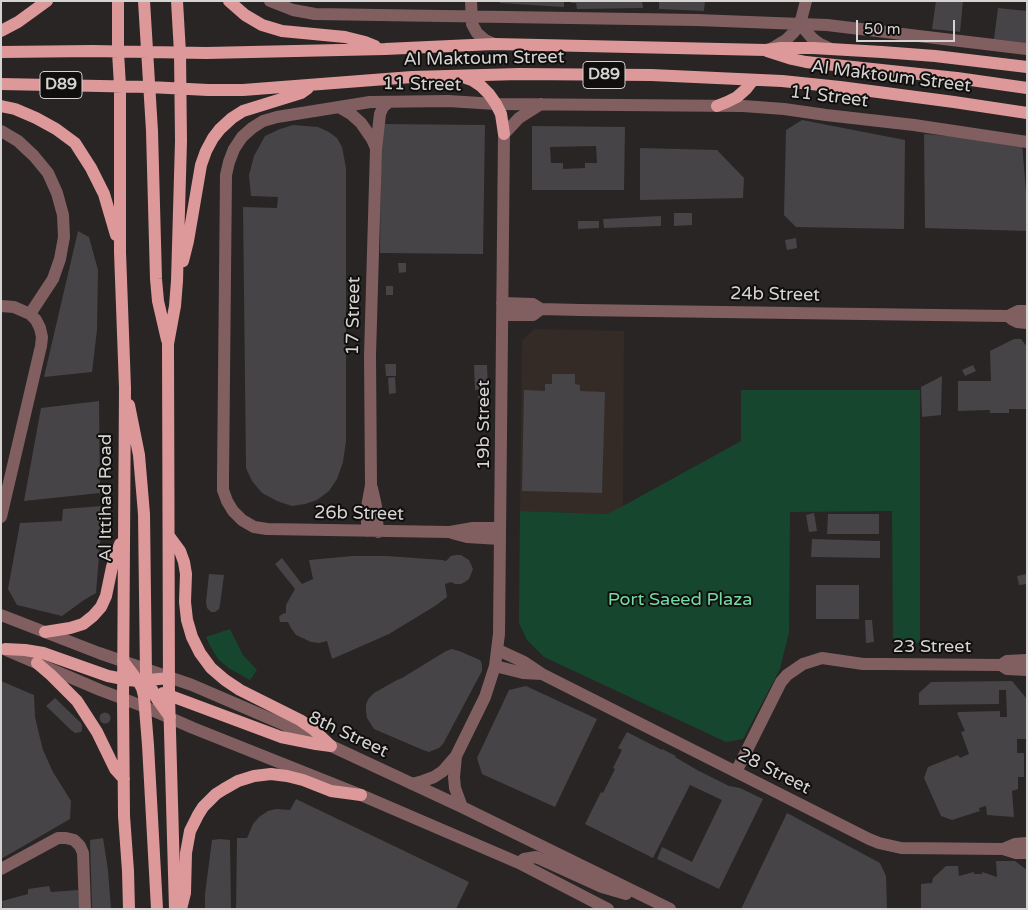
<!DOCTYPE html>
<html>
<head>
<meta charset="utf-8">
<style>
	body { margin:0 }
	#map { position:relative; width:1028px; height:910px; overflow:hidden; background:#282524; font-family:"Varela Round",sans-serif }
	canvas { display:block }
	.frame { position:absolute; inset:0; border:2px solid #d6d3d3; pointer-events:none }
	.scale { position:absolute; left:856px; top:20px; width:99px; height:22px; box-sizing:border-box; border:2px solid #d6d3d3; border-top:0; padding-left:6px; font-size:15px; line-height:18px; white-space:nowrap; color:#d6d3d3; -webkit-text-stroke:4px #100f0e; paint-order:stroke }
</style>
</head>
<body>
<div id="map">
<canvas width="1028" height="910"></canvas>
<div class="frame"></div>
<div class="scale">50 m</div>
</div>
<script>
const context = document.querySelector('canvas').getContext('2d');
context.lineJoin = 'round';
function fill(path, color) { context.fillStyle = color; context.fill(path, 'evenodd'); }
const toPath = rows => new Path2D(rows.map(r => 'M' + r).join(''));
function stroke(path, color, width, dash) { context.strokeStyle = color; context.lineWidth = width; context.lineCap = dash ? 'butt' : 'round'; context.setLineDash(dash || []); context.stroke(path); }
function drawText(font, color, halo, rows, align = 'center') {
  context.font = font + ' "Varela Round",sans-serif'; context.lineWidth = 4; context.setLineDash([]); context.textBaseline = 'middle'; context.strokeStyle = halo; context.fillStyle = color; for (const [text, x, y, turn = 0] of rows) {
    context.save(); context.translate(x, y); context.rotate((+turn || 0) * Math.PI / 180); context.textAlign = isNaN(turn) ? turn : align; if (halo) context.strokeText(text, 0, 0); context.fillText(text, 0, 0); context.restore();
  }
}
const built = toPath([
	[534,329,624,331,623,506,608,514,520,511,522,341]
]);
const green = toPath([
	[741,390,920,390,920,643,893,642,892,511,790,512,789,632,780,669,743,739,726,742,544,657,527,640,519,623,520,511,607,514,623,506,741,441],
	[230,629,243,655,257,670,250,680,230,669,218,659,210,646,206,637]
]);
const building = toPath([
	[500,1,564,1,564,7,500,3],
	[571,1,642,1,643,8,577,9,576,3,571,3],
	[659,1,705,1,704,11,659,9],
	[936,1,963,1,960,32,932,29],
	[998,8,1027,11,1027,43,994,39],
	[802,120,905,140,904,229,796,227,784,215,786,130],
	[381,124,485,125,483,254,380,253],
	[293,125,318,127,329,132,337,138,342,147,346,168,346,441,343,462,337,479,329,491,317,500,305,504,292,506,277,501,262,493,252,481,246,468,243,207,277,208,278,197,251,196,249,175,254,156,265,136,280,129],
	[532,126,625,127,624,190,532,190],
	[596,146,597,163,585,163,585,168,563,169,563,163,551,163,550,147],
	[924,134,1022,142,1027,205,1027,231,925,228],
	[640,148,717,150,744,178,743,198,640,200],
	[674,213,692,213,692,225,674,226],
	[661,216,661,226,604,228,603,219],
	[578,221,599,221,599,228,578,229],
	[78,231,89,237,98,270,97,330,92,372,44,377],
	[796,238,797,248,787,250,785,240],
	[398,263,406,263,406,272,399,273],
	[386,286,393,286,393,295,386,295],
	[1014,339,1021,339,1027,347,1027,409,1009,409,1009,413,990,413,990,410,958,411,958,381,991,381,990,351],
	[385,364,396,364,396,376,386,376],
	[474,365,487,365,488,389,475,390],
	[973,365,976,371,965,376,962,370],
	[552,374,575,374,575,384,580,385,580,391,605,392,602,493,522,491,524,390,545,391,545,384,552,384],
	[942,376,941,415,922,417,921,387],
	[395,377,396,393,389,394,388,378],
	[484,395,485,401,479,402,478,396],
	[99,401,100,493,24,501,41,408],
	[103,506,96,593,84,600,62,616,17,605,8,589,20,523,62,521,63,509],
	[814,513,817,531,809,532,806,515],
	[828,514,879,514,879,534,827,534],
	[812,539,880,541,880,558,811,557],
	[456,555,461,555,469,560,473,569,469,579,465,582,461,584,455,584,451,582,445,584,447,597,435,606,389,634,332,659,327,641,319,643,311,642,296,635,291,628,288,622,280,622,279,617,282,614,286,613,286,605,295,589,275,564,282,558,302,584,313,579,309,560,352,556,387,556,442,560,446,561,451,556],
	[209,574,224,575,220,605,219,609,215,612,211,612,207,608,206,602],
	[1027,574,1027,584,1019,585,1017,576],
	[816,585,859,585,859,619,816,619],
	[865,620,872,620,874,642,866,643],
	[452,649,459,651,480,660,482,664,482,671,443,744,439,748,429,752,423,750,374,729,367,718,366,712,366,704,369,698,374,693,397,680,402,678,446,651],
	[1,681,34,695,35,717,39,734,43,750,53,772,71,801,70,819,1,859],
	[1012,681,1027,699,1027,739,1017,739,1017,753,1024,753,1024,777,1018,777,1018,789,1012,791,1014,817,987,815,986,806,979,808,980,811,952,820,941,816,924,778,928,767,958,755,960,758,969,754,961,732,965,731,957,713,959,712,1000,711,1000,717,1007,717,1006,690,999,690,999,704,919,705,919,693,931,682],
	[526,686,597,719,555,807,482,774,477,758,509,690],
	[55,698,81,723,82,726,82,730,81,732,75,733,71,730,46,706],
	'99.5 718a5.5 5.5 0 1 1 11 0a5.5 5.5 0 1 1-11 0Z',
	[627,732,662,750,662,749,676,756,675,757,697,770,729,786,740,788,763,799,719,889,657,859,662,847,692,862,722,800,690,785,653,858,585,824,601,792,603,793,615,769,613,768,622,750,618,748],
	[296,799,469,882,456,909,236,909,237,838,247,838,253,824,259,817,268,811,276,809,290,810],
	[787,813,880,863,886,876,887,909,741,909],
	[103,838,108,870,111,909,92,909,90,840],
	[220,839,230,840,231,909,205,909,205,894,212,840],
	[996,861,1015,861,1027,870,1027,909,921,909,921,884,932,883,933,878,946,866,958,866,959,876,974,872,974,874,982,874,982,872,997,877],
	[49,886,51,892,78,890,80,909,3,909,2,901,28,894,28,889]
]);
const minor = toPath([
	[270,1,293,10,315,14,697,20,827,25,1027,49],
	[471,1,472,24,477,33,485,40,494,44],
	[800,24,812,38,820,44,829,48],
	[768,50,776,46,786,40,794,32,800,24,806,1],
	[339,107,351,114,361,123,372,139,376,148],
	[1,131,18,141,34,156,48,173,57,193,63,215,64,237,60,259,53,279,30,314],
	[502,303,533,304,541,309,580,310,1006,316,1008,316,1018,311,1027,311],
	[1,306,14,307,30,314,36,320,40,328,42,337,41,346,1,517],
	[502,315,533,315,541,309],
	[1008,316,1013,320,1017,322,1027,323],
	[372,488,376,506,378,532],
	[500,528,473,528,450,532,267,529,254,527,242,520,233,511,227,501,223,490,223,478,226,175,229,162,234,149,242,137,252,128,263,121,277,117,370,102,448,101,496,104,743,106,784,109,826,115,914,125,1027,142],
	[367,531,367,507,371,485,370,355,376,149,380,114,383,107,389,102],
	[452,533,467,537,500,539],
	[1,615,99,653,192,685,299,731,462,807,670,909],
	[6,650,100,690,145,707,193,728,361,795,519,863,608,909],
	[498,650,524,662,542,674,869,839,879,843,901,848,1003,849,1016,853,1027,853],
	[1001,665,1007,669,1027,670],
	[495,666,523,673,542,674],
	[456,756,454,777,455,788,462,807],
	[736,772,781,682,787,675,803,664,822,658,863,664,882,664,1001,665,1007,661,1027,660],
	[412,784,423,781,434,777,443,771,456,756,485,697,495,666,499,634,504,134,519,118,541,104],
	[1003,849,1015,844,1027,843],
	[519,863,524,859,536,857,602,887,626,894],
	[1,869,58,838,66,838,74,840,80,846,83,853,85,909]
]);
const major = toPath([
	[118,1,118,52,120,86,120,252,125,388,123,699,124,816,128,871,129,909],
	[144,1,152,131,156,279,158,301,167,340],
	[229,1,245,15,262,25,282,31,345,37,365,42,375,46],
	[1,31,18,22,47,1],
	[767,51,792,59,806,62,957,78,1027,88],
	[1,52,92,51,206,53,385,49,494,44,766,50,781,48,813,48,882,52,935,56,1027,67],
	[463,77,472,80,481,86,489,94,496,104,501,114,504,134],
	[1,84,149,87,208,90,243,90,412,77,519,74,651,75,782,81,840,87,954,102,1027,113],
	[1,106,15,109,36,118,56,129,75,143,91,168,104,194,116,235],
	[717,106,727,102,737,97,746,89,753,80],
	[183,261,188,241,201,165,206,151,213,138,220,129,232,118,243,111,301,93,308,88],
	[129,405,139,455,144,514,146,675,147,680,157,699,170,717],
	[169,536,180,551,184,562,186,574,185,602,187,620,192,637,200,653,211,668,225,680,240,690,300,720,313,729,331,746],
	[45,632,70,628,83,624,93,616,101,607,106,596,112,567,120,544],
	[5,649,25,650,43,653,108,676,128,680,138,681,169,678],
	[123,661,138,681,142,688,144,696,148,745,157,909],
	[37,663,51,675,77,701,97,732,115,769,124,779],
	[163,693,281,737,316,744,331,746],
	[175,909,169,696,168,344,175,306,177,281,181,141,180,53,177,1],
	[181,909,185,893,186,853,190,831,198,815,203,807,216,794,224,789,238,781,254,776,271,774,287,776,303,780,331,791,361,795]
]);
const shields = [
	[604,75,42],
	[61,85,42]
];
const shieldNames = [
	["D89",604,75],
	["D89",61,85]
];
const streetNames = [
	["Al Maktoum Street",484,59,-1],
	["Al Maktoum Street",891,77,7],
	["11 Street",422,85,1],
	["11 Street",829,97,7],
	["24b Street",775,295,1],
	["17 Street",354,316,-89],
	["19b Street",484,425,-90],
	["Al Ittihad Road",106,498,-90],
	["26b Street",359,514,1],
	["23 Street",932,647],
	["8th Street",348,735,25],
	["28 Street",774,772,27]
];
const parkNames = [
	["Port Saeed Plaza",680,600]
];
fill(built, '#342b27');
fill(green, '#16472e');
fill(building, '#464446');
stroke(minor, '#815f60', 12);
stroke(major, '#dd9899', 12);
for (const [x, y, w] of shields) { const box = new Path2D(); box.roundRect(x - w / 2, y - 13.5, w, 27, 4); context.fillStyle = '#100f0e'; context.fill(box); stroke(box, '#d6d3d3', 1); }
drawText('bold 16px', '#d6d3d3', null, shieldNames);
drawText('18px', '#d6d3d3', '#100f0e', streetNames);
drawText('18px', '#73dca2', '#100f0e', parkNames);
</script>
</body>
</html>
